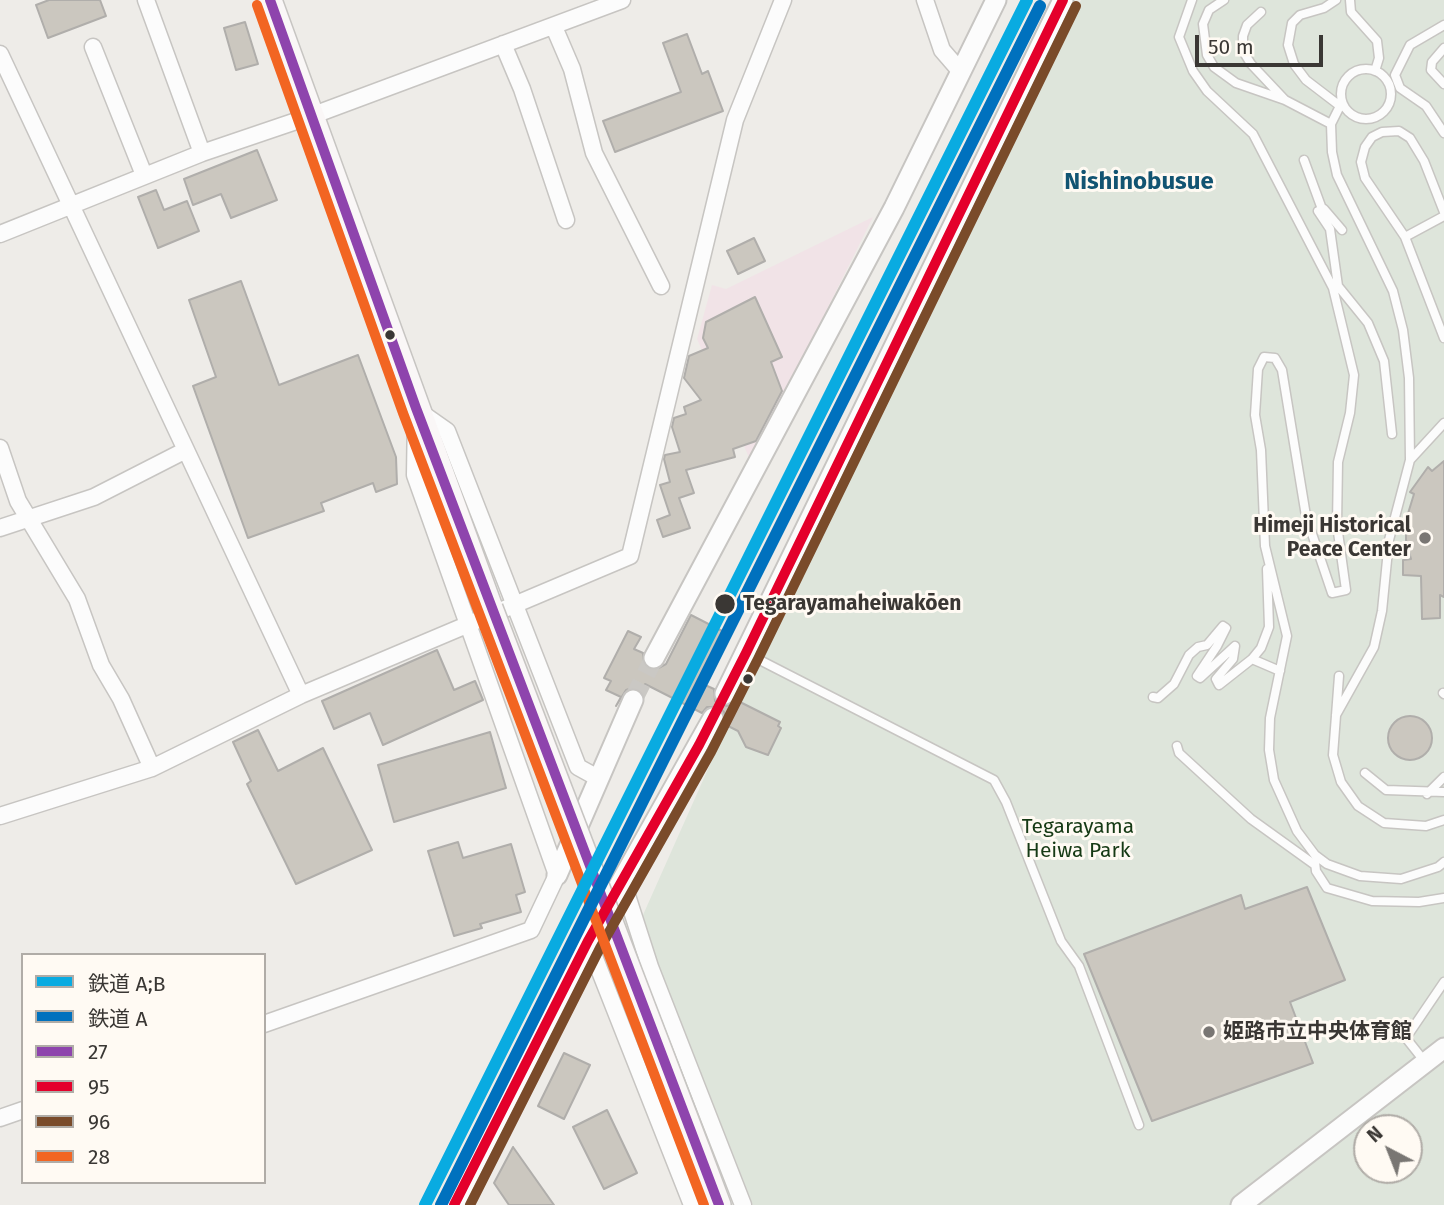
<!DOCTYPE html>
<html>
<head>
<meta charset="utf-8">
<style>
	body { margin:0 }
	#map { position:relative; width:1444px; height:1205px; overflow:hidden; background:#eeece8; font-family:"Fira Sans","Noto Sans JP",sans-serif }
	canvas { display:block }
	.legend { position:absolute; left:21px; top:953px; width:245px; height:231px; box-sizing:border-box; background:#fffaf3; border:2px solid #b0aca7; margin:0; padding:9px 12px; list-style:none; font-size:21px; color:#3a3734 }
	.legend li { display:flex; align-items:center; gap:14px; height:35px }
	.legend b { width:35px; border:2px solid #b0aca7 }
	.north { position:absolute; left:1353px; top:1114px; width:70px; height:70px; box-sizing:border-box; background:#fffaf3; border:2px solid #b0aca7; border-radius:50%; rotate:318deg; font-size:19px; font-weight:700; line-height:28px; text-align:center; color:#3a3734 }
	.north::after { content:''; display:block; margin:auto; width:24px; height:32px; background:#797673; clip-path:polygon(50% 0,100% 100%,50% 72%,0 100%) }
	.scale { position:absolute; left:1195px; top:35px; width:128px; height:32px; box-sizing:border-box; border:4px solid #3a3734; border-top:0; padding-left:9px; font-size:21px; line-height:24px; white-space:nowrap; color:#3a3734; -webkit-text-stroke:5px #fffaf3; paint-order:stroke }
</style>
</head>
<body>
<div id="map">
<canvas width="1444" height="1205"></canvas>
<ul class="legend">
<li><b style="height:9px;background:#09abe1"></b>鉄道 A;B</li>
<li><b style="height:9px;background:#0071be"></b>鉄道 A</li>
<li><b style="height:9px;background:#8e44ad"></b>27</li>
<li><b style="height:9px;background:#e4002b"></b>95</li>
<li><b style="height:9px;background:#7a4b2a"></b>96</li>
<li><b style="height:9px;background:#f26522"></b>28</li>
</ul>
<div class="north">N</div>
<div class="scale">50 m</div>
</div>
<script>
const context = document.querySelector('canvas').getContext('2d');
context.lineJoin = 'round';
function fill(path, color) { context.fillStyle = color; context.fill(path, 'evenodd'); }
const toPath = rows => new Path2D(rows.map(r => 'M' + r).join(''));
function stroke(path, color, width, dash) { context.strokeStyle = color; context.lineWidth = width; context.lineCap = dash ? 'butt' : 'round'; context.setLineDash(dash || []); context.stroke(path); }
function drawText(font, color, halo, rows, align = 'center') {
  context.font = font + ' "Fira Sans","Noto Sans JP",sans-serif'; context.lineWidth = 6; context.setLineDash([]); context.textBaseline = 'middle'; context.strokeStyle = halo; context.fillStyle = color; for (const [text, x, y, turn = 0] of rows) {
    context.save(); context.translate(x, y); context.rotate((+turn || 0) * Math.PI / 180); context.textAlign = isNaN(turn) ? turn : align; if (halo) context.strokeText(text, 0, 0); context.fillText(text, 0, 0); context.restore();
  }
}
const industrial = toPath([
	[873,217,751,462,697,339,712,285,726,289]
]);
const green = toPath([
	[1081,0,1444,0,1444,1205,753,1205,645,930,643,915,761,650],
	[1367,1128,1409,1128,1409,1170,1367,1170]
]);
const building = toPath([
	[49,0,100,0,106,16,48,38,36,5,49,0],
	[245,22,258,64,236,70,224,28,245,22],
	[687,34,702,74,708,71,723,111,615,152,603,121,681,92,663,43,687,34],
	[257,150,277,200,231,218,221,194,193,205,184,179,257,150],
	[156,190,164,210,187,201,199,231,158,248,138,197,156,190],
	[754,238,765,261,738,274,727,251,754,238],
	[241,281,279,385,358,355,396,457,397,484,376,492,373,483,321,503,324,511,248,538,193,386,216,377,189,300,241,281],
	[755,297,782,357,771,362,782,391,756,441,733,449,735,457,686,470,694,493,679,498,690,528,663,537,657,520,670,515,660,485,670,482,664,459,665,455,680,452,672,427,674,418,686,414,684,407,701,400,684,378,689,356,708,348,703,338,706,322,755,297],
	[1444,461,1444,597,1440,595,1440,618,1422,619,1421,576,1403,575,1403,560,1411,559,1406,540,1406,520,1414,494,1410,492,1428,467,1432,471,1444,461],
	[691,615,730,635,705,685,714,689,715,701,727,706,736,700,780,722,778,726,781,728,768,755,746,747,738,731,724,724,724,712,718,707,707,707,702,713,645,684,641,691,632,688,626,690,616,706,621,697,606,690,611,681,604,678,628,631,641,637,634,649,643,653,644,665,655,670,666,664,691,615],
	[437,650,454,690,475,681,483,700,383,745,370,713,334,729,322,701,437,650],
	'1388 738a22 22 0 1 1 44 0a22 22 0 1 1-44 0Z',
	[258,730,278,771,323,748,372,850,296,884,247,784,251,781,233,742,258,730],
	[490,732,506,788,394,822,378,765,490,732],
	[458,842,463,858,511,844,525,892,516,895,521,912,480,924,482,928,454,936,428,851,458,842],
	[1307,887,1345,980,1290,1002,1313,1063,1152,1121,1084,954,1241,895,1245,909,1307,887],
	[564,1053,590,1065,564,1119,538,1106,564,1053],
	[607,1110,637,1173,604,1189,573,1127,607,1110],
	[513,1147,554,1205,509,1205,494,1183,513,1147]
]);
const tertiaryTunnel = toPath([
	[633,700,654,658]
]);
const service = toPath([
	[1192,0,1179,37,1193,71,1207,91,1253,134,1333,288,1354,375,1350,413,1338,462,1337,525,1346,590,1332,593,1306,516,1282,370,1275,358,1264,357,1258,369,1255,415,1261,450,1265,546,1287,636,1270,718,1269,750,1274,780,1297,831,1315,855,1327,864,1360,876,1401,879,1438,867,1444,862],
	[1224,0,1209,10,1203,24,1207,55,1214,67,1236,83,1285,100,1331,124],
	[1336,0,1324,8,1300,15,1292,23,1288,45,1294,64,1306,80,1340,106,1331,124,1332,152,1337,175,1393,291,1403,330,1409,378,1410,460],
	[1350,0,1351,12,1377,41,1379,58,1375,71],
	[1261,12,1247,25,1243,36,1243,51,1251,64,1285,100],
	[1444,25,1410,45,1395,75,1400,88,1426,106,1444,133],
	[1444,48,1432,62,1431,70,1444,84],
	'1341 94a25 25 0 1 1 50 0a25 25 0 1 1-50 0Z',
	[1304,160,1322,209],
	[1444,212,1424,161,1410,138,1399,131,1382,132,1372,137,1365,147,1361,162,1365,178,1405,237,1444,338],
	[1342,230,1324,209,1318,211,1330,229,1338,286,1368,323,1384,361,1392,434],
	[1405,237,1444,216],
	[746,653,994,780,1006,802,1061,941,1079,966,1139,1125],
	[1252,659,1280,671],
	[1339,676,1333,755,1341,782,1358,806,1384,823,1426,826,1444,820],
	[1443,693,1444,694],
	[1153,697,1158,698,1174,684,1189,655,1198,647,1207,645,1223,626,1226,628,1217,646,1197,676,1200,678,1235,646,1233,659,1216,679,1219,685,1252,659,1261,648,1269,627,1267,569],
	[1336,715,1374,647,1382,611,1389,540,1410,460,1444,423],
	[1177,746,1179,753,1251,819,1315,865],
	[1365,773,1386,790,1444,792],
	[1427,794,1444,777],
	[1315,862,1316,871,1327,888,1334,890,1372,901,1419,902,1444,898],
	[1425,1062,1406,1038,1444,982]
]);
const minor = toPath([
	[146,0,202,153],
	[925,0,942,50,961,72],
	[554,27,572,69,594,153,661,286],
	[503,44,522,89,566,220],
	[93,47,144,175],
	[0,54,301,695],
	[0,234,202,153,311,116,622,0],
	[420,412,447,431,578,767,598,778],
	[0,448,18,501,77,599,101,665,121,699,152,768],
	[0,528,94,497,186,450],
	[0,816,152,768,301,695,630,556,735,120,783,0],
	[622,880,650,967,743,1205],
	[588,941,692,1205],
	[264,1024,531,930,557,875,415,475,416,414],
	[0,1118,23,1110]
]);
const tertiary = toPath([
	[654,658,894,208,996,0],
	[725,694,1063,0],
	[557,875,633,700],
	[454,1205,588,941,713,718],
	[1241,1205,1444,1048]
]);
const secondary = toPath([
	[270,0,491,608],
	[698,1149,719,1205]
]);
const secondaryBridge = toPath([
	[491,608,698,1149]
]);
const bus1 = toPath([
	[270,0,416,408,719,1205]
]);
const bus2 = toPath([
	[454,1205,588,941,699,745,746,653,1063,0]
]);
const bus3 = toPath([
	[470,1205,600,948,711,752,758,659,1076,6]
]);
const bus4 = toPath([
	[257,5,403,413,704,1205]
]);
const rail1 = toPath([
	[425,1205,1027,0]
]);
const rail2 = toPath([
	[441,1205,1040,6]
]);
const markers = [
	[390,335,6,"#3a3734"],
	[1425,538,7,"#797673"],
	[725,604,11,"#3a3734"],
	[748,679,6,"#3a3734"],
	[1209,1032,7,"#797673"]
];
const poiNames = [
	["Himeji Historical",1411,526],
	["Peace Center",1411,550],
	["姫路市立中央体育館",1223,1032,"left"]
];
const stopNames = [
	["Tegarayamaheiwakōen",743,604]
];
const parkNames = [
	["Tegarayama",1078,827],
	["Heiwa Park",1078,851]
];
const quarterNames = [
	["Nishinobusue",1139,182]
];
fill(industrial, '#f1e3e7');
fill(green, '#dee5db');
fill(building, '#cbc7bf');
stroke(building, '#b0aeab', 2);
stroke(tertiaryTunnel, '#cac8c4', 19, [19, 10]);
stroke(service, '#c7c5c2', 11);
stroke(minor, '#c7c5c2', 19);
stroke(tertiary, '#c7c5c2', 23);
stroke(secondary, '#c7c5c2', 26);
stroke(service, '#fcfcfc', 8);
stroke(minor, '#fcfcfc', 16);
stroke(tertiary, '#fcfcfc', 19);
stroke(secondary, '#faf7f7', 23);
stroke(secondaryBridge, '#c7c5c2', 26, []);
stroke(secondaryBridge, '#faf7f7', 23);
stroke(bus1, '#8e44ad', 10);
stroke(bus2, '#e4002b', 10);
stroke(bus3, '#7a4b2a', 10);
stroke(bus4, '#f26522', 10);
stroke(rail1, '#09abe1', 12);
stroke(rail2, '#0071be', 12);
for (const [x, y, r, color] of markers) { const dot = new Path2D(); dot.arc(x, y, r, 0, 2 * Math.PI); context.fillStyle = color; context.fill(dot); stroke(dot, '#fffaf3', 2.5); }
drawText('bold 21px', '#3a3734', '#fffaf3', poiNames, 'right');
drawText('bold 21px', '#3a3734', '#fffaf3', stopNames, 'left');
drawText('21px', '#163a15', '#fffaf3', parkNames);
drawText('bold 24px', '#125472', '#fffaf3', quarterNames);
</script>
</body>
</html>
